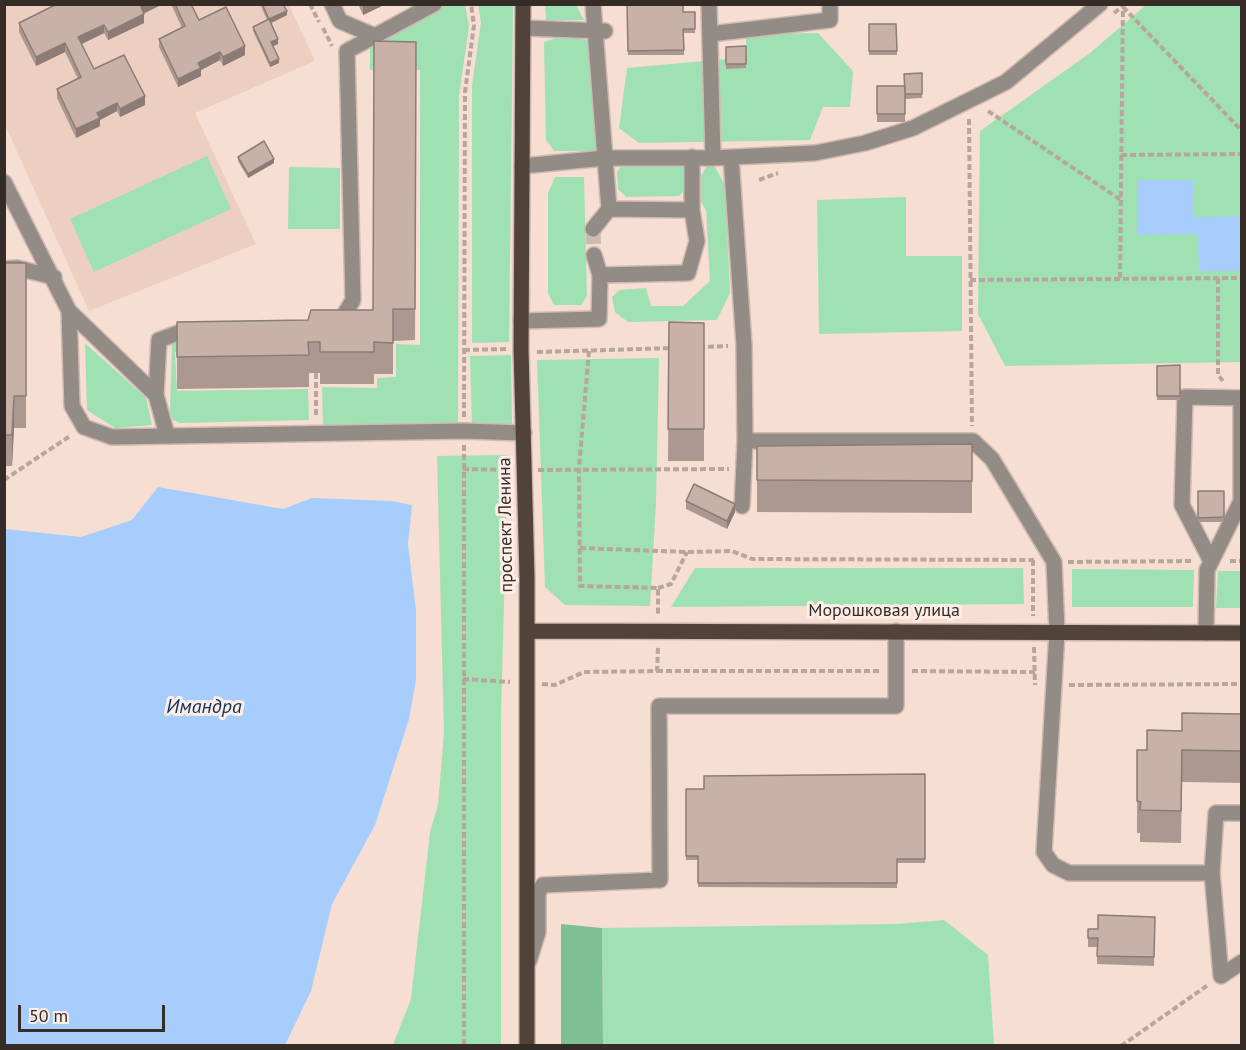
<!DOCTYPE html>
<html>
<head>
<meta charset="utf-8">
<style>
	body { margin:0 }
	#map { position:relative; width:1246px; height:1050px; overflow:hidden; background:#f6ded3; font-family:"PT Sans",sans-serif }
	canvas { display:block }
	.frame { position:absolute; inset:0; border:6px solid #352c28; pointer-events:none }
	.scale { position:absolute; left:18px; top:1005px; width:147px; height:27px; box-sizing:border-box; border:3px solid #352c28; border-top:0; padding-left:8px; font-size:18px; line-height:21px; white-space:nowrap; color:#352c28; -webkit-text-stroke:4px #fcede7; paint-order:stroke }
</style>
</head>
<body>
<div id="map">
<canvas width="1246" height="1050"></canvas>
<div class="frame"></div>
<div class="scale">50 m</div>
</div>
<script>
const context = document.querySelector('canvas').getContext('2d');
context.lineJoin = 'round';
function fill(path, color) { context.fillStyle = color; context.fill(path, 'evenodd'); }
const toPath = rows => new Path2D(rows.map(r => 'M' + r).join(''));
function stroke(path, color, width, dash) { context.strokeStyle = color; context.lineWidth = width; context.lineCap = dash ? 'butt' : 'round'; context.setLineDash(dash || []); context.stroke(path); }
function drawText(font, color, halo, rows, align = 'center') {
  context.font = font + ' "PT Sans",sans-serif'; context.lineWidth = 6; context.setLineDash([]); context.textBaseline = 'middle'; context.strokeStyle = halo; context.fillStyle = color; for (const [text, x, y, turn = 0] of rows) {
    context.save(); context.translate(x, y); context.rotate((+turn || 0) * Math.PI / 180); context.textAlign = isNaN(turn) ? turn : align; if (halo) context.strokeText(text, 0, 0); context.fillText(text, 0, 0); context.restore();
  }
}
const built = toPath([
	[4,5,289,5,315,61,195,113,256,244,89,311,5,125]
]);
const green = toPath([
	[445,5,465,5,469,26,459,96,458,424,323,425,322,387,377,388,377,378,396,377,396,344,420,345,420,70,370,70,370,44],
	[478,5,513,5,509,342,472,343,472,86,481,22],
	[545,5,576,5,584,20,546,20],
	[1146,5,1241,5,1241,362,1005,366,978,314,980,131,1090,53],
	[818,33,853,71,850,107,823,107,810,140,639,143,619,128,627,68,726,59,726,68,746,50,746,34],
	[565,35,590,41,598,151,554,151,546,140,544,42],
	[207,156,231,209,94,272,70,219],
	[623,163,679,163,687,170,687,188,679,196,626,197,618,189,617,172],
	[289,167,340,168,340,229,288,229],
	[706,167,715,167,725,185,730,293,717,320,628,322,615,312,612,297,620,290,646,288,651,306,683,306,710,281,706,210,699,199,701,176],
	[555,177,584,177,587,296,581,305,554,305,548,293,548,193],
	[906,197,906,256,962,256,962,331,819,334,817,200],
	[202,342,209,351,175,352,177,391,308,389,309,420,180,423,173,420,170,412,172,343],
	[85,343,146,398,152,425,115,428,87,410],
	[511,355,512,425,472,424,470,356],
	[659,358,656,503,650,606,565,605,545,587,537,360],
	[508,455,501,714,501,1045,393,1045,411,999,430,832,438,805,444,733,437,456],
	[695,568,1023,568,1024,604,671,607],
	[1072,569,1194,570,1193,607,1072,607],
	[1218,571,1241,571,1241,608,1216,608],
	[944,920,988,955,994,1045,603,1045,602,928,897,924]
]);
const forest = toPath([
	[561,924,602,928,603,1045,561,1045]
]);
const water = toPath([
	[1138,180,1193,180,1194,217,1241,216,1241,271,1199,271,1198,234,1138,235],
	[158,487,283,509,312,498,391,501,412,505,408,544,416,611,416,680,409,719,375,825,332,904,311,991,285,1045,5,1045,5,529,81,537,132,520]
]);
const minorTunnel = toPath([
	[593,229,594,255]
]);
const path = toPath([
	[310,4,319,22],
	[1123,7,1242,131],
	[1114,13,1125,4],
	[323,28,332,46],
	[988,111,1121,200],
	[969,119,972,426],
	[1121,155,1242,154],
	[759,180,778,173],
	[1120,278,1123,6],
	[1218,278,1218,375,1223,381],
	[970,280,1242,278],
	[699,347,728,346],
	[464,350,506,349],
	[589,351,579,468,580,586,658,588,658,615],
	[537,352,674,348],
	[316,373,316,417],
	[464,417,465,92,474,25,471,4],
	[464,445,464,1046],
	[463,469,510,470],
	[538,470,729,469],
	[4,480,70,436],
	[580,548,687,552,732,551,752,559,1034,560],
	[1033,560,1033,616],
	[1230,561,1242,561],
	[1068,562,1193,561],
	[658,588,671,584,687,552],
	[1034,647,1035,685],
	[657,671,881,671],
	[912,671,1035,672],
	[463,679,510,682],
	[542,684,555,685,584,672,657,671,658,647],
	[1069,685,1242,684],
	[1121,1046,1208,985],
	[1241,1046,1242,1045]
]);
const minor = toPath([
	[332,4,340,21,375,36],
	[593,4,609,209,593,229],
	[709,4,713,158],
	[523,28,605,31],
	[710,34,830,20,830,4],
	[731,157,744,345,745,441],
	[522,166,605,158,713,158,815,153,865,143,913,128,1006,82,1100,4],
	[4,182,69,311,156,395],
	[692,210,692,157],
	[4,269,17,268,54,277],
	[600,275,688,273,697,241,692,210,609,209],
	[69,311,72,406,84,427,112,437,464,431,524,433],
	[521,321,599,319,600,275,594,255],
	[332,323,341,320,353,300,347,51,434,4],
	[167,435,156,395,159,340,178,333,195,333],
	[742,506,745,441,973,441,992,459,1054,562,1057,632,1044,852,1053,865,1069,873,1212,873,1216,813,1242,813],
	[1211,561,1182,505,1185,397,1242,398],
	[1206,633,1207,570,1241,501,1241,398],
	[1212,873,1221,976,1242,962],
	[529,961,538,932,538,893,543,885,660,880,659,706,896,706,896,631]
]);
const major = toPath([
	[523,4,521,349,527,577,527,1046],
	[527,631,1242,633]
]);
const wall = toPath([
	[171,4,191,4,199,20,245,55,223,66,220,60,201,70,201,76,178,87,159,47,159,39,182,28],
	[260,4,283,4,287,15,271,23,278,44,273,46,279,63,270,67,253,31,253,27,267,20],
	[358,4,386,4,363,15],
	[627,4,683,12,695,12,695,33,684,33,684,55,628,55],
	[144,14,144,23,108,40,104,33,81,44,94,69,145,105,120,117,117,111,100,120,100,126,76,138,57,98,57,89,78,79,65,52,36,66,19,32,19,23],
	[869,24,896,24,897,55,869,55],
	[416,42,415,340,393,341,393,374,374,374,374,384,320,384,320,373,309,373,309,387,177,389,177,322,308,320,373,310],
	[746,46,746,68,726,69,726,47],
	[922,73,922,98,905,99,905,90,905,122,877,122,877,86,905,86],
	[238,157,274,163,248,178,238,161],
	[4,263,26,263,26,428,14,428,12,466,4,466],
	[669,322,704,323,704,461,668,461],
	[1180,365,1180,400,1157,400,1157,366],
	[972,444,972,513,757,512,757,446],
	[1198,491,1224,491,1224,522,1198,522],
	[686,501,735,512,727,529,686,509],
	[1242,714,1242,783,1182,782,1181,843,1140,842,1140,833,1137,833,1137,801,1147,750],
	[925,774,925,863,897,863,897,888,698,887,698,860,686,860,686,789,704,789],
	[1155,917,1154,966,1097,964,1097,947,1088,947,1088,929,1098,929]
]);
const shadedWall = toPath([
	[146,4,163,4,141,15,141,7],
	[363,4,386,4,363,15],
	[287,11,287,15,269,24,269,19],
	[144,14,144,23,108,40,108,32],
	[104,25,104,33,78,46,78,37],
	[278,39,278,44,271,47,271,42],
	[65,43,65,52,36,66,36,57],
	[245,46,245,55,223,66,223,57],
	[220,52,220,60,201,70,201,76,178,87,178,79,198,63],
	[279,59,279,63,270,67,270,63],
	[145,96,145,105,120,117,120,109],
	[117,103,117,111,100,120,100,126,76,138,76,129,97,113],
	[274,159,274,163,248,178,248,174],
	[14,396,14,428,12,466,12,435],
	[735,504,735,512,727,529,727,521]
]);
const building = toPath([
	[57,4,146,4,141,7,144,14,108,32,104,25,78,37,94,69,124,55,145,96,120,109,117,103,97,113,100,118,76,129,57,89,81,77,65,43,36,57,19,23,57,4],
	[175,4,191,4,199,20,226,7,245,46,223,57,220,52,198,63,201,68,178,79,159,39,185,26,175,4],
	[262,4,283,4,287,11,269,19,278,39,271,42,279,59,270,63,253,27,269,19,262,4],
	[627,4,683,4,683,12,695,12,695,29,683,29,684,50,628,51,627,4],
	[869,24,896,24,897,51,869,51,869,24],
	[374,41,416,42,415,309,393,309,393,343,374,342,374,352,320,352,320,342,308,342,309,355,177,357,177,322,308,320,311,310,373,310,374,41],
	[746,46,746,64,726,64,726,47,746,46],
	[922,73,922,94,905,94,904,74,922,73],
	[877,86,905,86,905,114,877,114,877,86],
	[264,141,274,159,248,174,238,157,264,141],
	[4,263,26,263,26,396,14,396,12,435,4,435,4,263],
	[669,322,704,323,704,429,668,429,669,322],
	[1180,365,1180,396,1157,396,1157,366,1180,365],
	[972,444,972,481,757,480,757,446,972,444],
	[694,484,735,504,727,521,686,501,694,484],
	[1198,491,1224,491,1224,517,1198,518,1198,491],
	[1182,713,1242,714,1242,751,1182,750,1181,811,1140,810,1141,802,1137,801,1137,750,1147,750,1147,730,1182,731,1182,713],
	[925,774,925,859,897,859,897,883,698,883,698,856,686,856,686,789,704,789,704,776,925,774],
	[1098,915,1155,917,1154,957,1097,956,1098,938,1088,938,1088,929,1098,929,1098,915]
]);
const streetNames = [
	["проспект Ленина",506,525,-91],
	["Морошковая улица",884,611]
];
const waterNames = [
	["Имандра",204,707]
];
fill(built, '#edcfc1');
fill(green, '#9fe1b2');
fill(forest, '#7ec092');
fill(water, '#a6cdfb');
stroke(minorTunnel, '#cfbab1', 15, [15, 8]);
stroke(minor, '#cfbab1', 18);
stroke(major, '#cfbab1', 18);
stroke(path, '#b8a59c', 4, [6, 3]);
stroke(minor, '#938b85', 15);
stroke(major, '#52433a', 15);
fill(wall, '#ac9890');
fill(shadedWall, '#8c7c75');
fill(building, '#c8b1a7');
stroke(building, '#8c7c75', 1.5);
drawText('18px', '#352c28', '#fcede7', streetNames);
drawText('italic 20px', '#113357', '#fcede7', waterNames);
</script>
</body>
</html>
